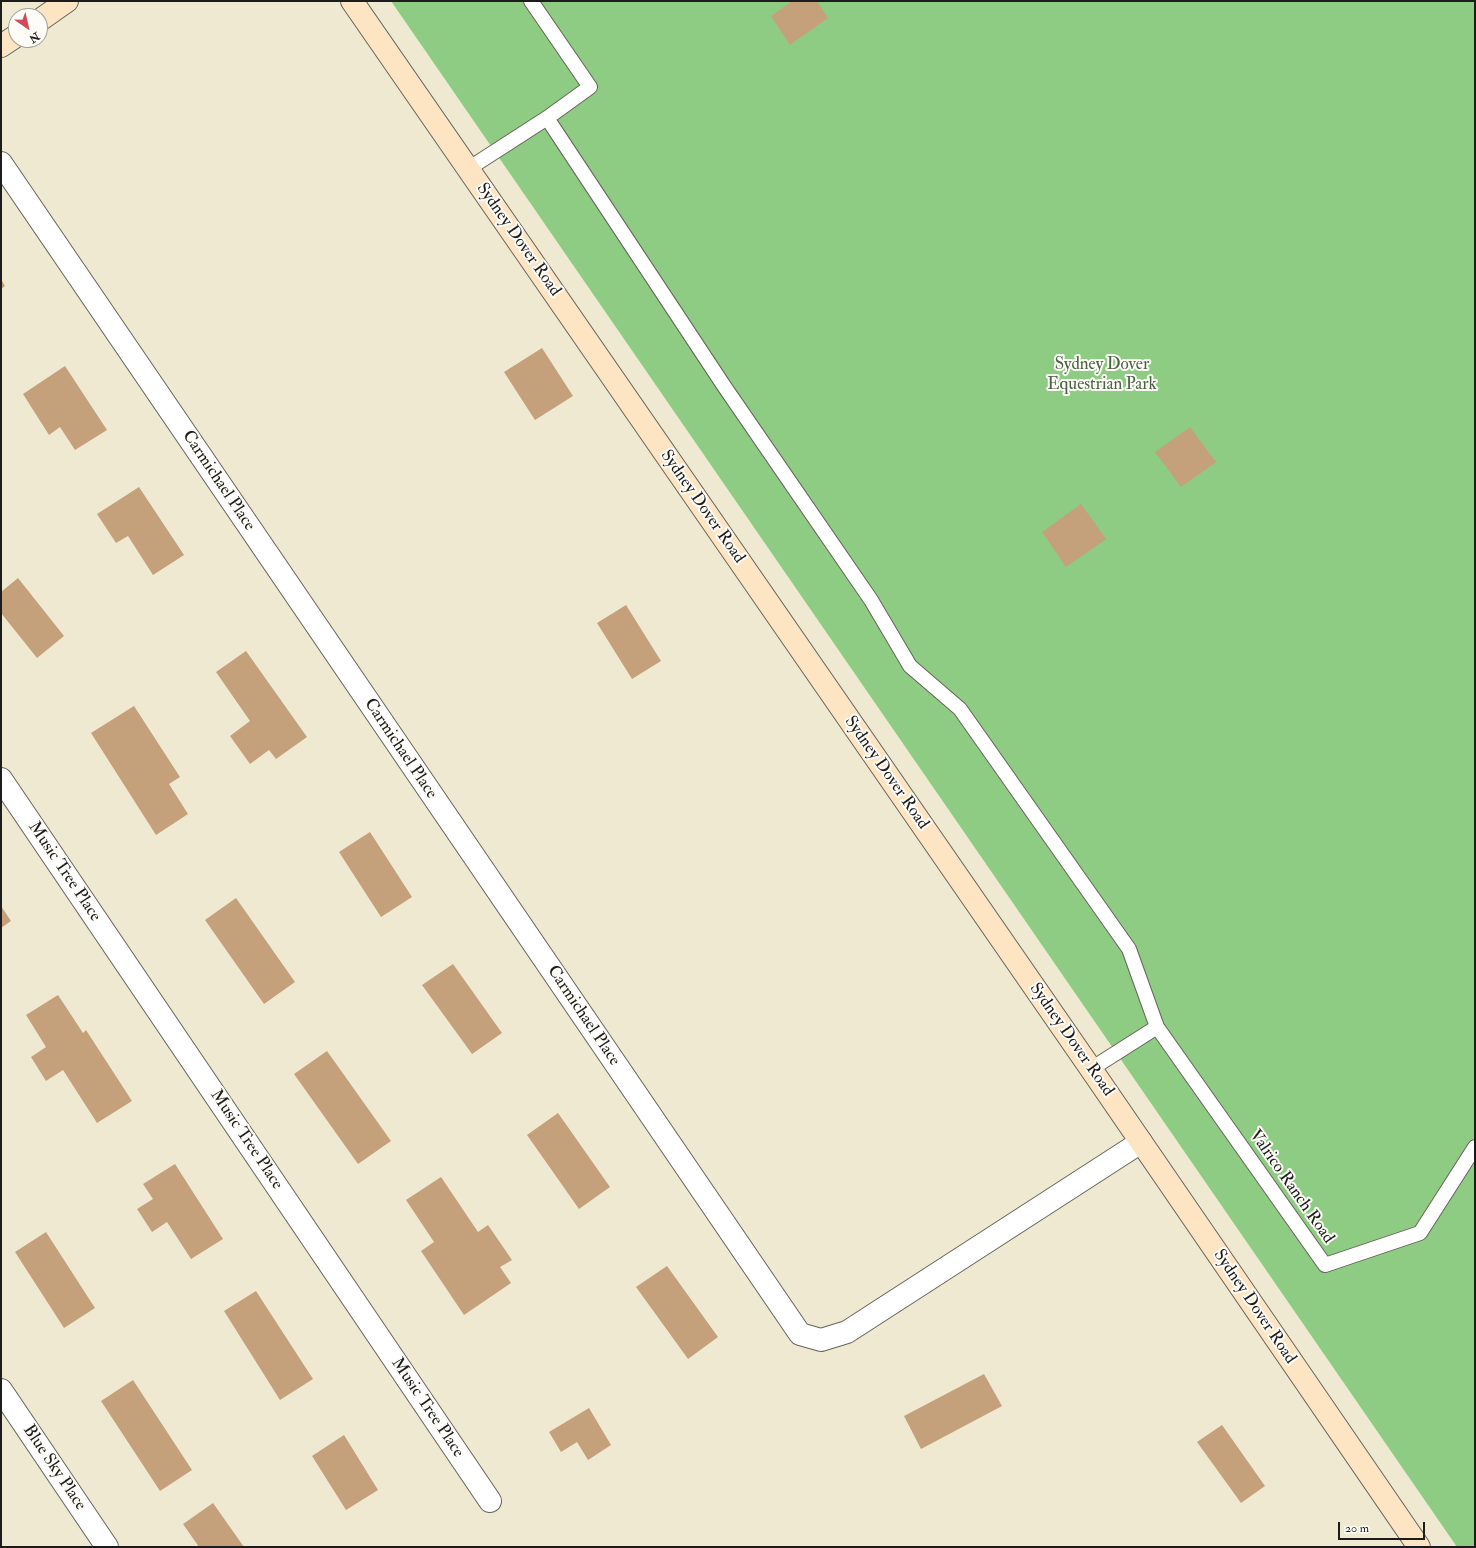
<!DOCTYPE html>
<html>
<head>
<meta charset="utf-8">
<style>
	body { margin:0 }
	#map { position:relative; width:1476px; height:1548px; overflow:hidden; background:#eee9d0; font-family:"IM FELL Double Pica",serif }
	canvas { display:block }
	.frame { position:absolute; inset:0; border:2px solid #1c1c1c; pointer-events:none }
	.north { position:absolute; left:8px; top:8px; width:40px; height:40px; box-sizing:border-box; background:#fdfcf7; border:1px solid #a3a29f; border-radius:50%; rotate:146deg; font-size:11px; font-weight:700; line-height:16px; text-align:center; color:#1c1c1c }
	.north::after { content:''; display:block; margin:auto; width:14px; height:18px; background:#d1495b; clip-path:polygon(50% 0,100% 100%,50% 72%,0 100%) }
	.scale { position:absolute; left:1338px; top:1522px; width:87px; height:18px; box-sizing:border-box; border:2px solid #1c1c1c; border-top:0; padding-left:5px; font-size:12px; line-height:14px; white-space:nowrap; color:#1c1c1c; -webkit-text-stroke:3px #fdfcf7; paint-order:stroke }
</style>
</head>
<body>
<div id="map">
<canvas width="1476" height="1548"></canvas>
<div class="frame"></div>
<div class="north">N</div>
<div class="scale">20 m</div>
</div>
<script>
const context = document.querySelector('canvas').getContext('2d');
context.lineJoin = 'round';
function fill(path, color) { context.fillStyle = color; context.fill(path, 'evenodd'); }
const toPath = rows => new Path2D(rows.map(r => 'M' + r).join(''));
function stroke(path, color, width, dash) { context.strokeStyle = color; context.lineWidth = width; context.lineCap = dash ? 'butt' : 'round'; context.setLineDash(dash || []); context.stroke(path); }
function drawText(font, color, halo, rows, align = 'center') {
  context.font = font + ' "IM FELL Double Pica",serif'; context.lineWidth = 4; context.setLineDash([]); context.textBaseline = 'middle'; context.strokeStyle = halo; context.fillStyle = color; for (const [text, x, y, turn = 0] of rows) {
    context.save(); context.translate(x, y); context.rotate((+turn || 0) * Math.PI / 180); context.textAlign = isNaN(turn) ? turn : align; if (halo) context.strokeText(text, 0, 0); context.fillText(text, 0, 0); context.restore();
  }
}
const green = toPath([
	[391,1,1475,1,1475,1547,1457,1547]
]);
const building = toPath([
	[792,1,817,1,828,18,790,45,771,16],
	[1,279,5,286,1,289],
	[542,348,573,396,535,420,504,372],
	[65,366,107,430,75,450,60,427,49,435,23,394],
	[1190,427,1216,462,1181,487,1155,452],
	[139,487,184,555,153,575,128,536,116,543,97,514],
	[1081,504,1106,539,1066,567,1042,532],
	[18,578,64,636,37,658,1,613,1,592],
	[626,605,661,661,632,679,597,623],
	[246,651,307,737,276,759,269,750,250,764,230,736,250,721,216,672],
	[134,706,180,777,169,784,188,814,156,835,91,733],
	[370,832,412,897,381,917,339,852],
	[236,898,295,982,264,1004,205,920],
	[1,906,11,921,1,928],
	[453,964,502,1033,472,1054,422,985],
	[58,995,83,1033,86,1030,132,1101,97,1123,63,1070,46,1081,31,1057,46,1047,26,1015],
	[327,1051,391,1141,358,1164,294,1074],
	[558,1113,610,1187,579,1209,527,1135],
	[175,1164,223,1239,191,1259,167,1222,152,1232,137,1209,153,1199,143,1184],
	[441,1177,478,1232,488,1225,512,1260,500,1267,511,1283,464,1315,421,1251,434,1242,406,1200],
	[46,1232,95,1308,64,1328,15,1252],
	[667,1266,718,1337,688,1359,636,1287],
	[256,1291,313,1379,280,1400,224,1311],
	[984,1374,1002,1406,921,1449,904,1416],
	[133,1380,192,1470,160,1491,101,1401],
	[589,1408,611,1445,588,1460,577,1442,561,1452,549,1432],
	[1222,1425,1265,1486,1241,1503,1197,1442],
	[344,1435,378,1490,346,1510,312,1456],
	[213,1503,244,1547,199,1547,183,1524]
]);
const lane = toPath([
	[547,118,724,386,871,600,910,666,960,709,1129,949,1157,1027],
	[468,169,547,118,590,87,531,1],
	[1091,1069,1157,1027,1325,1265,1420,1233,1475,1147]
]);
const street = toPath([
	[1,163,800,1334,821,1340,847,1332,1141,1142],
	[1,779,490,1501],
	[1,1390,107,1547]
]);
const secondary = toPath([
	[352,1,1091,1069,1419,1547],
	[40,20,67,1],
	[1,46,16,36]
]);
const streetNames = [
	["Sydney Dover Road",518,240,55],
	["Carmichael Place",218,481,56],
	["Sydney Dover Road",702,507,55],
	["Carmichael Place",400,749,56],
	["Sydney Dover Road",886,773,55],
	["Music Tree Place",64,872,56],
	["Carmichael Place",583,1016,56],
	["Sydney Dover Road",1071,1040,55],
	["Music Tree Place",246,1140,56],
	["Valrico Ranch Road",1291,1187,55],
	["Sydney Dover Road",1254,1307,56],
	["Music Tree Place",427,1408,56],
	["Blue Sky Place",54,1468,56]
];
const parkNames = [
	["Sydney Dover",1102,365],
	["Equestrian Park",1102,385]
];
fill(green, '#8dcc82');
fill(building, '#c5a17b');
stroke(lane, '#66645b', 16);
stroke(street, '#66645b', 24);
stroke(secondary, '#66645b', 24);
stroke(lane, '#fff', 14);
stroke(street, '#fff', 22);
stroke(secondary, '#fde5c4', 22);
drawText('17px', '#1c1c1c', '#fdfcf7', streetNames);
drawText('17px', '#496245', '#fdfcf7', parkNames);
</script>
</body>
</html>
